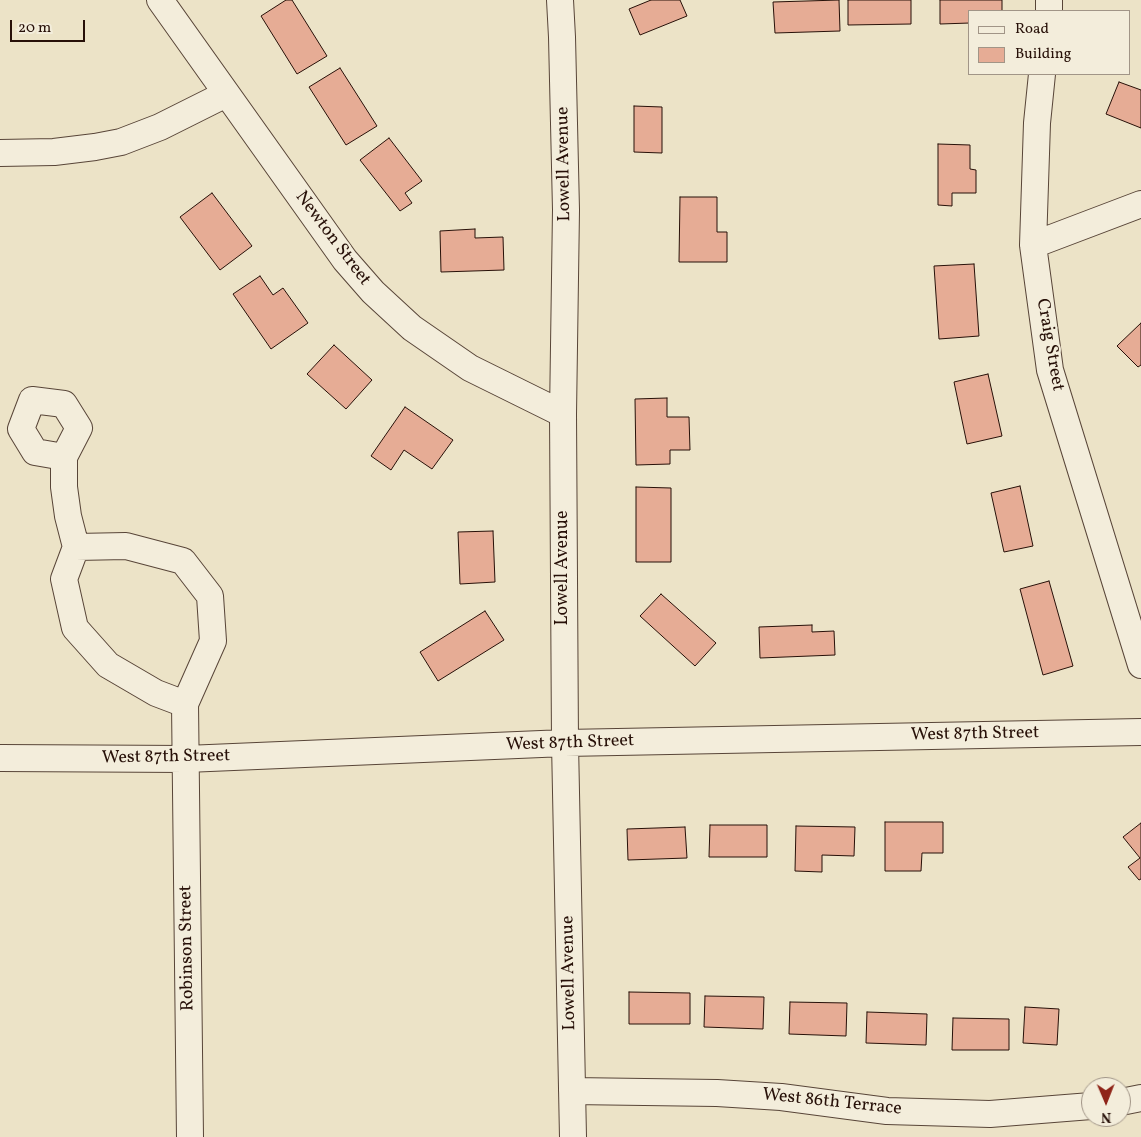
<!DOCTYPE html>
<html>
<head>
<meta charset="utf-8">
<style>
	body { margin:0 }
	#map { position:relative; width:1141px; height:1137px; overflow:hidden; background:#ece3c7; font-family:Vollkorn,serif }
	canvas { display:block }
	.legend { position:absolute; left:968px; top:10px; width:162px; height:65px; box-sizing:border-box; background:#f3eddb; border:1px solid #a19587; margin:0; padding:6px 9px; list-style:none; font-size:15px; color:#271008 }
	.legend li { display:flex; align-items:center; gap:10px; height:25px }
	.legend b { width:25px; border:1px solid #a19587 }
	.north { position:absolute; left:1081px; top:1077px; width:50px; height:50px; box-sizing:border-box; background:#f3eddb; border:1px solid #a19587; border-radius:50%; rotate:179deg; font-size:14px; font-weight:700; line-height:20px; text-align:center; color:#271008 }
	.north::after { content:''; display:block; margin:auto; width:18px; height:22px; background:#8f2418; clip-path:polygon(50% 0,100% 100%,50% 72%,0 100%) }
	.scale { position:absolute; left:10px; top:20px; width:75px; height:22px; box-sizing:border-box; border:2px solid #271008; border-top:0; padding-left:6px; font-size:15px; line-height:18px; white-space:nowrap; color:#271008; -webkit-text-stroke:4px #f3eddb; paint-order:stroke }
</style>
</head>
<body>
<div id="map">
<canvas width="1141" height="1137"></canvas>
<ul class="legend">
<li><b style="height:6px;background:#f3eddb"></b>Road</li>
<li><b style="height:14px;background:#e6ac95"></b>Building</li>
</ul>
<div class="north">N</div>
<div class="scale">20 m</div>
</div>
<script>
const context = document.querySelector('canvas').getContext('2d');
context.lineJoin = 'round';
function fill(path, color) { context.fillStyle = color; context.fill(path, 'evenodd'); }
const toPath = rows => new Path2D(rows.map(r => 'M' + r).join(''));
function stroke(path, color, width, dash) { context.strokeStyle = color; context.lineWidth = width; context.lineCap = dash ? 'butt' : 'round'; context.setLineDash(dash || []); context.stroke(path); }
function drawText(font, color, halo, rows, align = 'center') {
  context.font = font + ' Vollkorn,serif'; context.lineWidth = 4; context.setLineDash([]); context.textBaseline = 'middle'; context.strokeStyle = halo; context.fillStyle = color; for (const [text, x, y, turn = 0] of rows) {
    context.save(); context.translate(x, y); context.rotate((+turn || 0) * Math.PI / 180); context.textAlign = isNaN(turn) ? turn : align; if (halo) context.strokeText(text, 0, 0); context.fillText(text, 0, 0); context.restore();
  }
}
const building = toPath([
	[286,0,292,0,327,56,297,74,261,16,286,0],
	[651,0,680,0,687,16,640,35,629,9,651,0],
	[839,0,840,31,775,33,773,2,839,0],
	[848,0,911,0,911,24,848,25,848,0],
	[940,0,1002,0,1002,11,970,11,970,23,940,24,940,0],
	[340,68,377,126,346,145,309,87,340,68],
	[1119,82,1141,90,1141,128,1106,114,1119,82],
	[634,106,662,107,662,153,634,152,634,106],
	[389,138,422,181,405,193,412,203,400,211,360,160,389,138],
	[938,144,970,145,970,169,976,170,976,193,952,193,952,206,938,205,938,144],
	[212,193,252,246,220,270,180,217,212,193],
	[680,197,717,197,717,232,727,232,727,262,679,262,680,197],
	[475,229,475,238,503,237,504,270,441,272,440,231,475,229],
	[974,264,979,336,939,339,934,266,974,264],
	[260,276,273,295,283,288,308,323,271,349,233,294,260,276],
	[1141,323,1141,365,1138,367,1117,346,1141,323],
	[334,345,372,380,346,409,307,374,334,345],
	[988,374,1002,436,967,444,954,382,988,374],
	[667,398,667,417,689,417,690,450,670,450,670,464,636,465,635,399,667,398],
	[405,407,453,440,432,469,404,450,391,470,371,456,405,407],
	[1020,486,1033,546,1004,552,991,493,1020,486],
	[636,487,671,488,671,562,636,562,636,487],
	[493,531,495,582,460,584,458,532,493,531],
	[1049,581,1073,666,1043,675,1020,589,1049,581],
	[661,594,716,643,695,666,640,616,661,594],
	[485,611,504,640,438,681,420,652,485,611],
	[812,625,812,632,834,631,835,655,760,658,759,627,812,625],
	[885,822,943,822,943,853,922,853,921,871,885,871,885,822],
	[1141,823,1141,879,1139,880,1128,867,1140,858,1123,837,1141,823],
	[710,825,767,825,767,857,709,857,710,825],
	[796,826,855,827,854,856,822,855,822,872,795,871,796,826],
	[685,827,687,858,628,860,627,829,685,827],
	[629,992,690,993,690,1024,629,1024,629,992],
	[705,996,764,997,763,1029,704,1027,705,996],
	[790,1002,847,1003,846,1036,789,1034,790,1002],
	[1025,1007,1059,1009,1057,1045,1023,1043,1025,1007],
	[867,1012,927,1014,926,1045,866,1043,867,1012],
	[953,1018,1009,1019,1009,1050,952,1050,953,1018]
]);
const minor = toPath([
	[160,0,345,260,373,292,412,328,470,368,563,414],
	[560,0,562,37,566,210,563,414,565,743,573,1137],
	[1049,11,1049,0],
	[1042,74,1037,123,1033,245,1050,370,1141,665],
	[0,153,54,152,95,147,121,142,160,127,226,94],
	[1033,245,1141,204],
	[64,457,35,452,21,429,32,400,64,404,79,428,64,457,64,487,68,516,76,547],
	[185,704,156,693,108,665,75,628,64,579,76,547,126,546,183,561,210,596,213,641,185,704,190,1137],
	[0,758,186,759,565,743,1141,732],
	[572,1091,717,1093,781,1097,887,1111,990,1114,1091,1106],
	[1121,1102,1141,1098]
]);
const streetNames = [
	["Lowell Avenue",565,164,-91],
	["Newton Street",332,239,53],
	["Craig Street",1049,345,80],
	["Lowell Avenue",564,568,-90],
	["West 87th Street",975,735,-1],
	["West 87th Street",570,744,-2],
	["West 87th Street",166,758,-1],
	["Robinson Street",188,948,-91],
	["Lowell Avenue",570,973,-91],
	["West 86th Terrace",832,1103,6]
];
fill(building, '#e6ac95');
stroke(building, '#271008', 1);
stroke(minor, '#584538', 28);
stroke(minor, '#f3eddb', 26);
drawText('18px', '#271008', '#f3eddb', streetNames);
</script>
</body>
</html>
